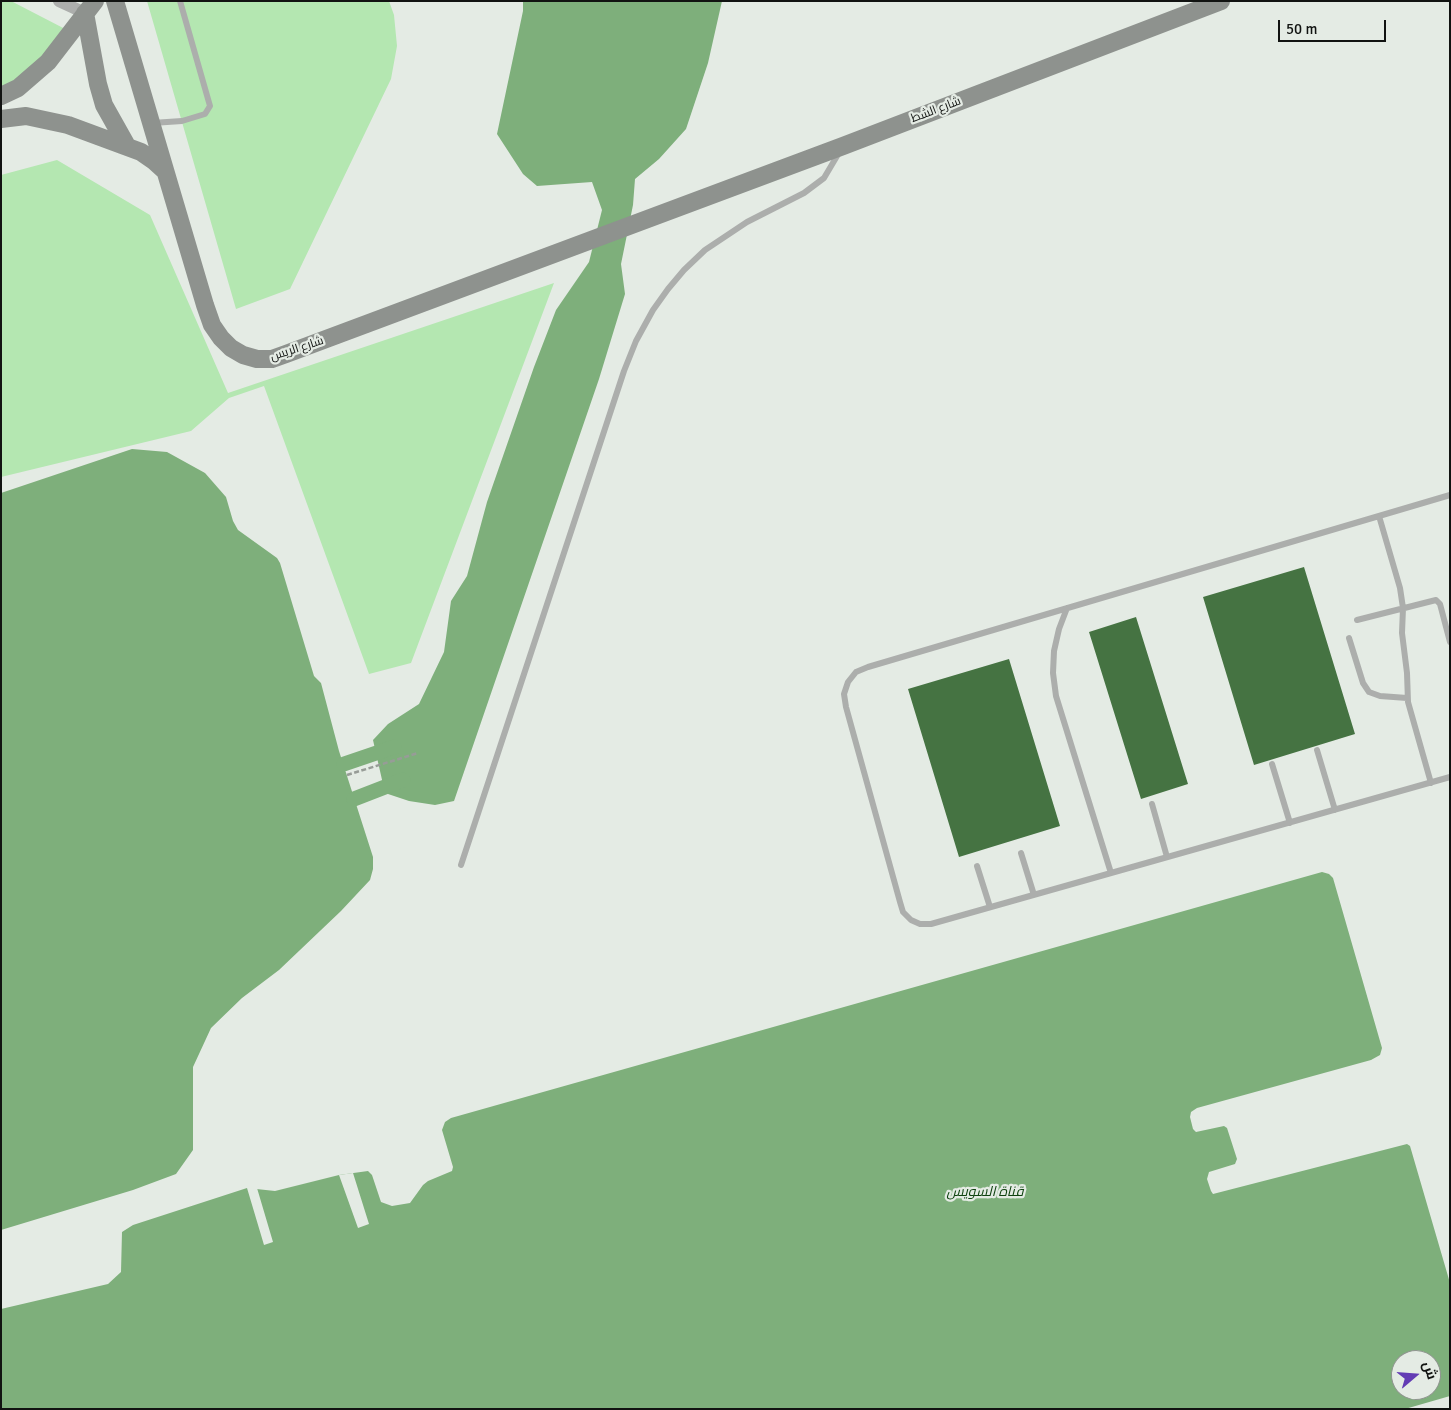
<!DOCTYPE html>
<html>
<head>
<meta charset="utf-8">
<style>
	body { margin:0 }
	#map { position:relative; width:1451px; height:1410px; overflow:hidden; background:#e4ebe4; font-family:Signika,Cairo,sans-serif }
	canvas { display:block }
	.frame { position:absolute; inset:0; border:2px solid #111311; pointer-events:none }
	.north { position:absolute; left:1391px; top:1350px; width:50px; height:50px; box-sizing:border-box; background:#e4ebe4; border:1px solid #909590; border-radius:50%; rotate:72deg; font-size:14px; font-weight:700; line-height:20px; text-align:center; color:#111311 }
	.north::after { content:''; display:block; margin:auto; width:18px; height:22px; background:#633cb4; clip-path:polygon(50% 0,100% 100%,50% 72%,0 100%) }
	.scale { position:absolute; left:1278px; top:20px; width:108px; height:22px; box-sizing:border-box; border:2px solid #111311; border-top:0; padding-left:6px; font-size:15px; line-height:18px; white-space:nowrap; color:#111311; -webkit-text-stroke:4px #e4ebe4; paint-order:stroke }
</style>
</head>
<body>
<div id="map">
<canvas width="1451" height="1410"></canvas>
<div class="frame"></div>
<div class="north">ش</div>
<div class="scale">50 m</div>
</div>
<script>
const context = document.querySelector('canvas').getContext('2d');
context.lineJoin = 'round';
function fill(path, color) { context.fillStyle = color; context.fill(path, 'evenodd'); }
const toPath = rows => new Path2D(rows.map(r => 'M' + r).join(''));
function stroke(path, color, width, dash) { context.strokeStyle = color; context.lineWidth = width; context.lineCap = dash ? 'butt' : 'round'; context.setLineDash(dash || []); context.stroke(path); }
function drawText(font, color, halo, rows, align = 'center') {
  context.font = font + ' Signika,Cairo,sans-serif'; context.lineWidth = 4.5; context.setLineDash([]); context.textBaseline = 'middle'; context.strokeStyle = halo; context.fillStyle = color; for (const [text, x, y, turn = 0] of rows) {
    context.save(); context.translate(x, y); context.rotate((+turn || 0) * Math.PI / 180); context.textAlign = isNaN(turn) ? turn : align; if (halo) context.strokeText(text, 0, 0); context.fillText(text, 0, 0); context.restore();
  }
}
const green = toPath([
	[1,1,11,1,69,31,64,40,1,91],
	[147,1,389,1,394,15,397,46,391,79,290,289,236,309],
	[57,160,150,215,228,393,554,283,411,663,369,674,264,386,229,398,191,431,1,477,1,175]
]);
const water = toPath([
	[523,1,722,1,708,63,686,129,659,159,635,179,633,205,621,264,625,294,599,379,454,801,435,805,409,801,385,793,373,740,388,724,419,704,444,652,451,601,467,576,487,502,534,367,556,310,589,262,602,210,592,182,537,186,523,174,497,134,523,11],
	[132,449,167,452,205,473,226,497,233,521,238,530,277,558,280,563,314,676,321,683,339,751,373,857,373,869,370,880,341,911,279,970,242,998,211,1028,193,1067,193,1150,176,1174,133,1190,1,1230,1,493],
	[1322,872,1329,874,1333,878,1382,1048,1380,1055,1371,1060,1197,1108,1191,1112,1190,1117,1193,1129,1196,1132,1224,1126,1227,1128,1237,1159,1235,1164,1209,1172,1207,1179,1211,1191,1213,1194,1407,1144,1410,1146,1450,1283,1450,1396,1405,1409,1,1409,1,1309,108,1284,121,1272,122,1232,133,1225,247,1188,275,1191,339,1175,368,1171,372,1175,381,1202,392,1206,410,1203,423,1185,428,1181,452,1171,453,1167,442,1130,445,1122,451,1118],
	[1401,1360,1431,1360,1431,1390,1401,1390]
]);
const pier = toPath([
	[353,1173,369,1224,358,1228,339,1175],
	[247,1188,257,1188,273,1242,264,1245]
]);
const canal = toPath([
	[344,764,394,747],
	[354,799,403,780]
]);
const building = toPath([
	[1304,567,1355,734,1254,765,1203,597],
	[1136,617,1188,784,1141,799,1089,632],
	[1009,659,1060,826,959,857,908,689]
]);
const path = toPath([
	[347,775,418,753]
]);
const lane = toPath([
	[152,123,182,121,205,114,210,106,180,1],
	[1450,495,868,667,856,672,848,682,844,694,846,707,900,902,903,912,911,920,920,924,931,924,1450,777],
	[1379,516,1400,588,1403,608,1402,633,1407,673,1408,702,1431,783],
	[1067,608,1059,629,1054,651,1053,673,1056,696,1111,873],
	[1357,620,1436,600,1440,604,1450,642],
	[1349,638,1363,683,1369,692,1380,696,1407,698],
	[1317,750,1335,810],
	[1272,764,1290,823],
	[1152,804,1167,857],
	[1021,853,1034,895],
	[461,865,624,371,636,341,653,310,668,289,684,270,705,250,747,222,804,193,824,178,840,151],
	[977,866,990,907]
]);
const street = toPath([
	[59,1,85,13]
]);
const secondary = toPath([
	[115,1,205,305,212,325,221,338,231,348,243,355,257,359,272,359,286,354,843,146,1221,1],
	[85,13,98,84,104,105,127,146],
	[1,96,18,88,48,62,95,1],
	[1,119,26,116,68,125,141,152,154,161,165,171]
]);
const streetNames = [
	["شارع الشط",936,110,-21],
	["شارع الريس",297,349,-18]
];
const waterNames = [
	["قناة السويس",985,1192]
];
fill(green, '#b4e7b1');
fill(water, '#7eaf7b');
fill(pier, '#e4ebe4');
stroke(canal, '#7eaf7b', 15);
fill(building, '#457342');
stroke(path, '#979c97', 2.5, [5, 2.5]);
stroke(lane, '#acaeac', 6);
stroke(street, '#acaeac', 12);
stroke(secondary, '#8e928e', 18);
drawText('12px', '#111311', '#e4ebe4', streetNames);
drawText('italic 14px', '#0f4310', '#e4ebe4', waterNames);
</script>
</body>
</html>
